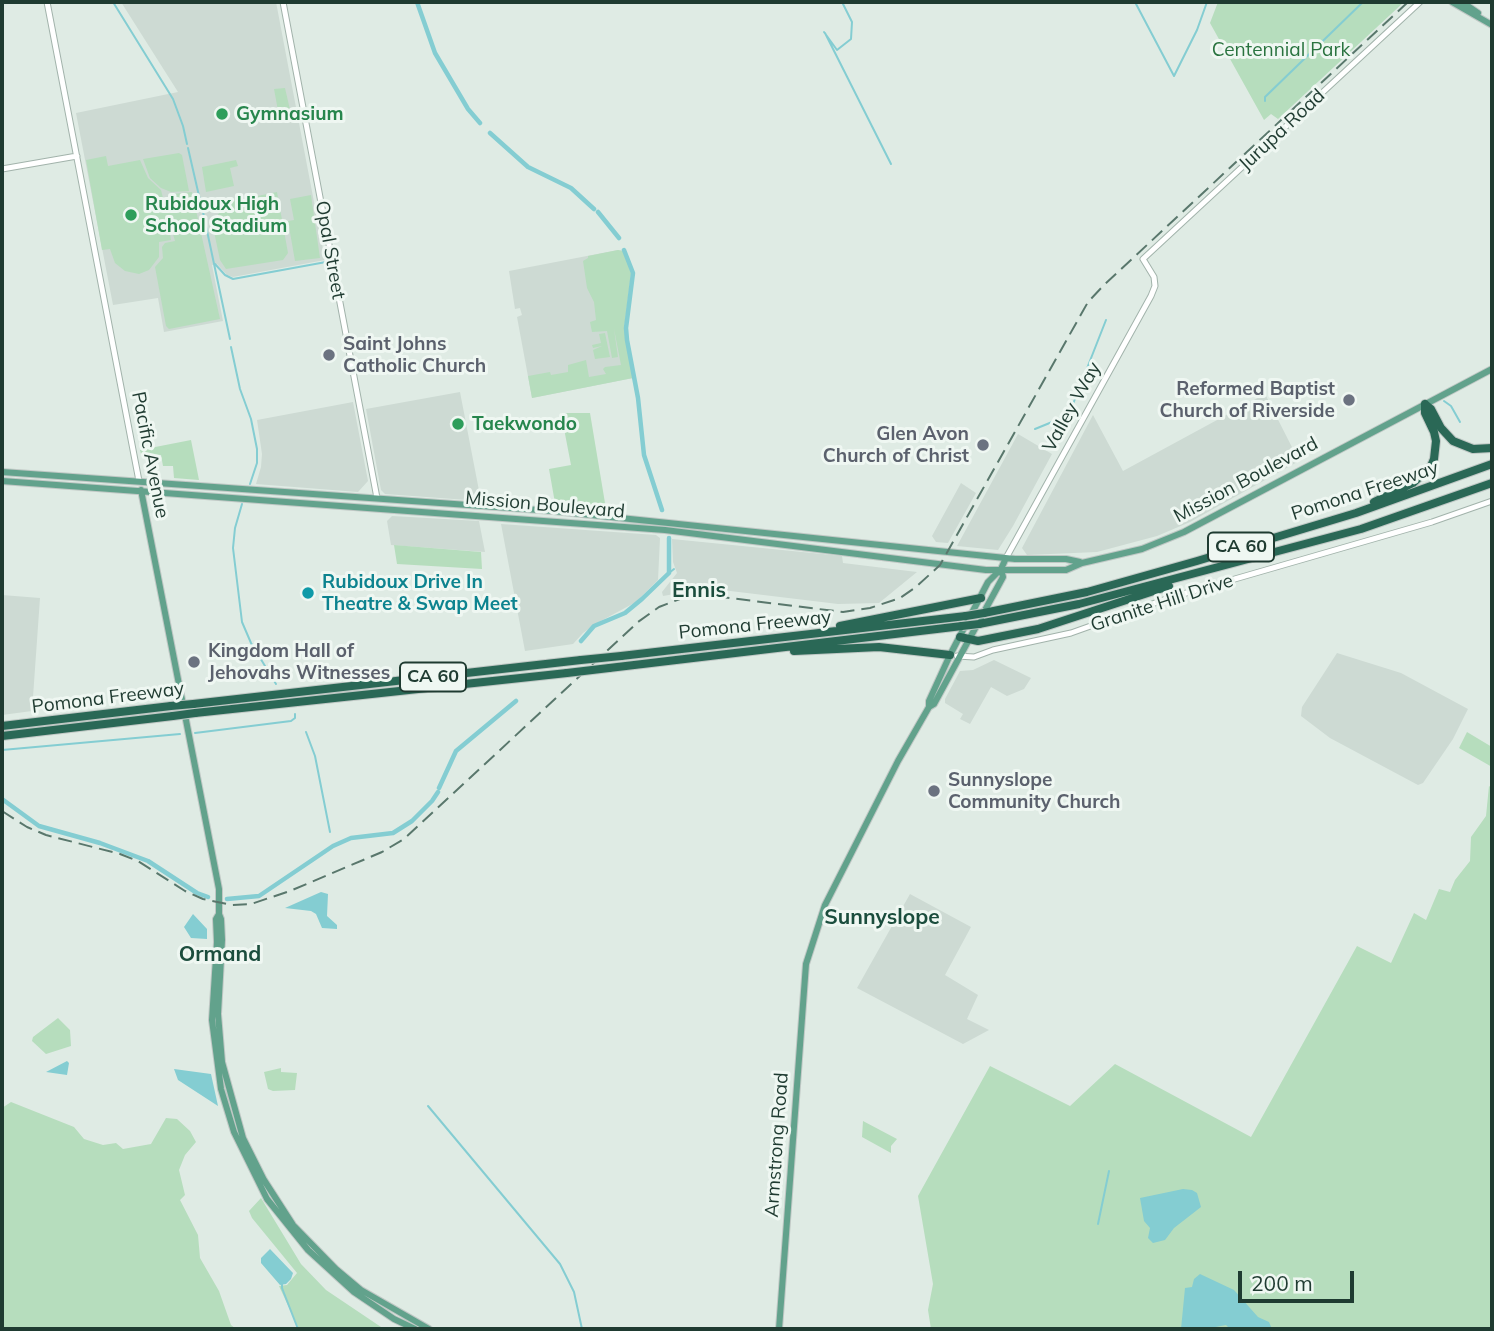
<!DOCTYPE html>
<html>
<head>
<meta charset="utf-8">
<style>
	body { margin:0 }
	#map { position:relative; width:1494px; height:1331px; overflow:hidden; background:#dfebe4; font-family:Mulish,sans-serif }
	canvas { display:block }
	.frame { position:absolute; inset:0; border:4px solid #1f3b31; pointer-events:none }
	.scale { position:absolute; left:1238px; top:1271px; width:116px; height:32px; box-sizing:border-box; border:4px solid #1f3b31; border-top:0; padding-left:9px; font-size:21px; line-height:24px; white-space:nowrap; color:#1f3b31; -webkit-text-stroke:5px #eff7f2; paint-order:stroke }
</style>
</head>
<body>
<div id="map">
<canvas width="1494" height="1331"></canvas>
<div class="frame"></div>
<div class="scale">200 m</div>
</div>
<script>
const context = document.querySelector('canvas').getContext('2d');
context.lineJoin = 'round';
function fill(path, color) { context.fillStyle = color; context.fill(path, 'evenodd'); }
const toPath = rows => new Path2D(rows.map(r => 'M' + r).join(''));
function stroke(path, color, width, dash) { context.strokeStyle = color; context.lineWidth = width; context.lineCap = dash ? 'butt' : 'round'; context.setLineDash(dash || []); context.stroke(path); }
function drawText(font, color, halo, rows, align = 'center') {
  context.font = font + ' Mulish,sans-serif'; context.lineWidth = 6; context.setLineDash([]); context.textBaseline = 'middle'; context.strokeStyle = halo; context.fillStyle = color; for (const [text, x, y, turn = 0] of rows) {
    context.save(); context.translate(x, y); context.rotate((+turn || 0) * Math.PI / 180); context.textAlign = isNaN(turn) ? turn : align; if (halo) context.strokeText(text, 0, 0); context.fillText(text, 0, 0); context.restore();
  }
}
const built = toPath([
	[121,2,276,2,325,260,233,277,227,275,217,264,212,265,223,321,164,332,158,298,113,305,76,113,178,92],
	[618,250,623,251,631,273,624,329,633,378,532,398,517,317,522,315,520,308,515,309,509,271],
	[460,392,481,501,385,494,381,490,366,409],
	[1265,394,1299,461,1190,522,1157,536,1097,552,1027,555,1022,548,1093,415,1123,471],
	[353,402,368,481,358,492,256,484,261,467,262,454,257,420],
	[1018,434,1052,454,1013,526,998,550,957,546],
	[961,483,976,493,948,543,936,542,932,536],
	[392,516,479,521,485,552,391,545,387,521],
	[501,524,656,535,660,538,658,580,636,602,599,622,583,633,573,644,525,651],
	[672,539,842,556,843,563,917,572,879,603,838,604,722,590,697,590,663,596,662,592,677,573,673,562],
	[2,595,40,598,32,711,2,715],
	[1337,653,1401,673,1468,709,1453,739,1423,783,1418,785,1330,738,1301,716,1302,707],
	[994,660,1031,678,1024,689,1007,696,991,687,970,724,960,719,963,714,945,703,945,699,960,671,973,670],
	[910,894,971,927,945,975,978,995,967,1019,989,1030,963,1044,857,988]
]);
const green = toPath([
	[1218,2,1404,2,1278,119,1271,114,1264,120,1210,23],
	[285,88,291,114,279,116,274,89],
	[179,153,182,155,189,191,171,192,161,188,150,178,143,159],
	[106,156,108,166,140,160,148,178,161,190,164,202,173,194,192,192,220,319,169,329,166,326,155,267,163,258,162,247,165,243,175,241,167,214,171,240,159,242,159,257,149,270,139,274,125,271,115,263,110,249,102,250,86,160],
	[236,160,238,166,230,168,234,186,206,192,202,167],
	[277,192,288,253,283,260,226,269,220,260,212,222,228,202],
	[311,195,320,258,295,261,288,221,294,220,290,199],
	[618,250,623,251,631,273,624,329,633,378,532,398,528,376,550,372,551,375,568,372,568,365,586,360,589,377,606,374,603,369,605,367,621,365,614,329,618,357,612,358,607,331,592,332,590,322,596,320,594,302,587,288,583,261,588,258,588,256],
	[605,333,610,357,595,359,593,350,602,346,593,348,592,345,601,343,599,334],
	[561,413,590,413,606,509,561,507,555,503,549,469,571,465],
	[191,440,199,480,174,478,173,466,163,466,161,455,141,454,140,450],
	[394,545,481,552,482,569,397,564],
	[1467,732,1492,747,1492,767,1459,748],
	[1489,786,1492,788,1492,1329,931,1329,928,1310,933,1284,918,1196,990,1066,1070,1106,1115,1064,1251,1137,1357,946,1391,963,1414,913,1426,920,1439,889,1450,892,1455,880,1470,861,1471,837,1486,816],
	[58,1018,70,1030,71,1046,46,1054,32,1041,33,1037],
	[281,1068,281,1072,297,1073,295,1090,273,1091,268,1089,264,1072],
	[11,1102,74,1127,84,1139,103,1145,116,1143,123,1149,151,1144,166,1118,177,1119,190,1131,196,1142,185,1155,179,1170,185,1195,180,1200,198,1235,200,1258,219,1291,231,1325,236,1329,2,1329,2,1108],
	[863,1121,897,1139,891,1146,891,1153,862,1137],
	[261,1198,301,1264,326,1290,384,1329,299,1329,279,1286,287,1285,297,1273,252,1218,249,1211]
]);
const water = toPath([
	[321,892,328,894,327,916,337,925,337,929,322,928,316,914,311,911,285,908],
	[193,914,207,929,207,939,191,938,184,927],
	[67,1061,69,1063,67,1075,46,1072],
	[174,1069,211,1074,218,1106,178,1080],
	[1183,1189,1192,1190,1197,1193,1201,1207,1174,1228,1165,1240,1153,1243,1148,1238,1150,1228,1144,1221,1140,1198],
	[270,1249,293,1273,291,1279,286,1284,280,1285,261,1263,261,1258],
	[1200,1274,1234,1290,1258,1317,1269,1322,1272,1329,1230,1329,1226,1325,1205,1329,1181,1329,1185,1288,1192,1287,1194,1279]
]);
const stream = toPath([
	[113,2,173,99,183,126,187,144],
	[1135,2,1174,76,1197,30,1207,2],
	[824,32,837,50,851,39,852,22,842,2],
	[825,33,891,164],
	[1265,101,1265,97,1363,2],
	[188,148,202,209],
	[203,212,230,339],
	[215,264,225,275,233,279,326,262],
	[231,347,240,389,251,419,257,449,257,463,250,484],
	[1444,401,1451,406,1460,422],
	[1035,429,1057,420,1066,415,1073,404,1106,320],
	[242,504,235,528,233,548,242,622,251,643,276,684],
	[669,573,674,569],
	[306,732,315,756,330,832],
	[195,733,291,721,295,718,295,714],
	[2,750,180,734],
	[428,1106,560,1264,574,1292,582,1329],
	[1098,1224,1109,1171],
	[282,1283,282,1288,298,1329]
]);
const canal = toPath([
	[417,2,435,53,468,109,480,123],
	[490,133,528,167,571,188,594,209],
	[598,212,619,238],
	[624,250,633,273,626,328,627,340,638,398,644,455,662,510],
	[581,641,594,626,625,613,642,599,669,573,669,538],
	[439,788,456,751,516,701],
	[2,799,39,826,100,843,148,861,197,893,208,897],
	[227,899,259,896,333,846,351,838,393,833,412,821,432,801,438,792]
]);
const minor = toPath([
	[47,2,139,481],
	[283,2,377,498],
	[2,169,77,156],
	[1006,558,1151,296,1155,286,1154,277,1143,259,1420,2],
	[957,656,974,657,993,650,1071,633,1169,598,1432,522,1492,501]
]);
const major = toPath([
	[1452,2,1492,25],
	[1462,2,1478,13],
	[2,472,553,511,1015,559,1066,559,1080,562],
	[2,481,665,530,986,570,1066,570,1082,563,1142,549,1184,532,1492,369],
	[141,490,219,889,219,914,216,919,217,942,212,1020,221,1089,234,1132,267,1199,308,1250,354,1292,394,1319,415,1329],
	[929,707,929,701,950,655,988,582,1001,569,1006,558],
	[219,914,221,919,222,940,218,1014,222,1062,243,1138,264,1180,293,1225,336,1269,361,1290,429,1329],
	[779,1329,806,964,825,905,898,761,929,707,934,704,1003,577,1001,569]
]);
const highway = toPath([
	[1425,404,1431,409,1441,428,1453,441,1473,449,1492,448],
	[1374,502,1413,483,1431,466,1434,459,1436,441,1434,432,1425,413,1425,404],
	[984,613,1087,592,1197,561,1356,513,1492,464],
	[979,624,1079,604,1361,529,1492,483],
	[840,626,981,598],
	[960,637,978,641,1038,629,1169,586],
	[794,651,879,647,950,655],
	[621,656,966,616],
	[609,668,962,626],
	[193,704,581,660],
	[195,713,567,673],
	[2,726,171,706],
	[2,736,173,716]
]);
const rail = toPath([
	[2,811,27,827,46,835,120,854,138,861,185,891,203,899,232,905,251,904,290,891,382,852,404,839,638,622,659,607,680,599,705,595,843,612,870,608,900,598,916,587,940,565,1088,302,1104,285,1408,2]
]);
const highwayBridge = toPath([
	[966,616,984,613],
	[962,626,979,624],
	[581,660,621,656],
	[567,673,609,668],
	[171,706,193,704],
	[173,716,195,713]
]);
const markers = [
	[222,114,7,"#2e9e5b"],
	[131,215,7,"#2e9e5b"],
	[329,355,7,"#6b7280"],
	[1349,400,7,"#6b7280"],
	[458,424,7,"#2e9e5b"],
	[983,445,7,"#6b7280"],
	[308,593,7,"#0f9aa8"],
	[194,662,7,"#6b7280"],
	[934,791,7,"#6b7280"]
];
const shields = [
	[1241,547,66],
	[433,677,66]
];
const shieldNames = [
	["CA 60",1241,547],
	["CA 60",433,677]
];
const parkNames = [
	["Centennial Park",1281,50]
];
const leisureNames = [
	["Gymnasium",236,114],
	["Rubidoux High",145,204],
	["School Stadium",145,226],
	["Taekwondo",472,424]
];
const streetNames = [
	["Jurupa Road",1282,130,-43],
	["Opal Street",330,250,80],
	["Valley Way",1072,407,-61],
	["Pacific Avenue",150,455,79],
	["Mission Boulevard",1246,480,-28],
	["Pomona Freeway",1365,491,-18],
	["Mission Boulevard",545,505,5],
	["Granite Hill Drive",1162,603,-18],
	["Pomona Freeway",755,625,-6],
	["Pomona Freeway",108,698,-7],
	["Armstrong Road",777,1145,-86]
];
const worshipNames = [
	["Saint Johns",343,344],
	["Catholic Church",343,366],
	["Reformed Baptist",1335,389,"right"],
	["Church of Riverside",1335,411,"right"],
	["Glen Avon",969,434,"right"],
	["Church of Christ",969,456,"right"],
	["Kingdom Hall of",208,651],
	["Jehovahs Witnesses",208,673],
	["Sunnyslope",948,780],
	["Community Church",948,802]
];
const cultureNames = [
	["Rubidoux Drive In",322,582],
	["Theatre & Swap Meet",322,604]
];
const neighbourhoodNames = [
	["Ennis",699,591],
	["Sunnyslope",882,918],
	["Ormand",220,955]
];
fill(built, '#cddad3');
fill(green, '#b6ddbd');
fill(water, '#84cdd2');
stroke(stream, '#84cdd2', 2);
stroke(canal, '#84cdd2', 4.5);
stroke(minor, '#a2b3ab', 7);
stroke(major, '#c0c8c5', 8);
stroke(highway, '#c0c8c5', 10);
stroke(minor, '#fff', 5);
stroke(major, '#62a28c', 6);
stroke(highway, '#2a6856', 8);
stroke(rail, '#59776c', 2, [14, 7]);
stroke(highwayBridge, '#c0c8c5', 10, []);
stroke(highwayBridge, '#2a6856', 8);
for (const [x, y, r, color] of markers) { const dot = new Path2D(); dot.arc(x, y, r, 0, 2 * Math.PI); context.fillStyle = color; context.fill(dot); stroke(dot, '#eff7f2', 2.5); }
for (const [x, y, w] of shields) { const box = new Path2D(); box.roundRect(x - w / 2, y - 14.5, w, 29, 5); context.fillStyle = '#eff7f2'; context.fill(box); stroke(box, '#1f3b31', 2); }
drawText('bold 18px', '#1f3b31', null, shieldNames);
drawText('19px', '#29733f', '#eff7f2', parkNames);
drawText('bold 19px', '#27864d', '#eff7f2', leisureNames, 'left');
drawText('19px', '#1f3b31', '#eff7f2', streetNames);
drawText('bold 19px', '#5b616d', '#eff7f2', worshipNames, 'left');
drawText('bold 19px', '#0d838f', '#eff7f2', cultureNames, 'left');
drawText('bold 21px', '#1b4d3d', '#eff7f2', neighbourhoodNames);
</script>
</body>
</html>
